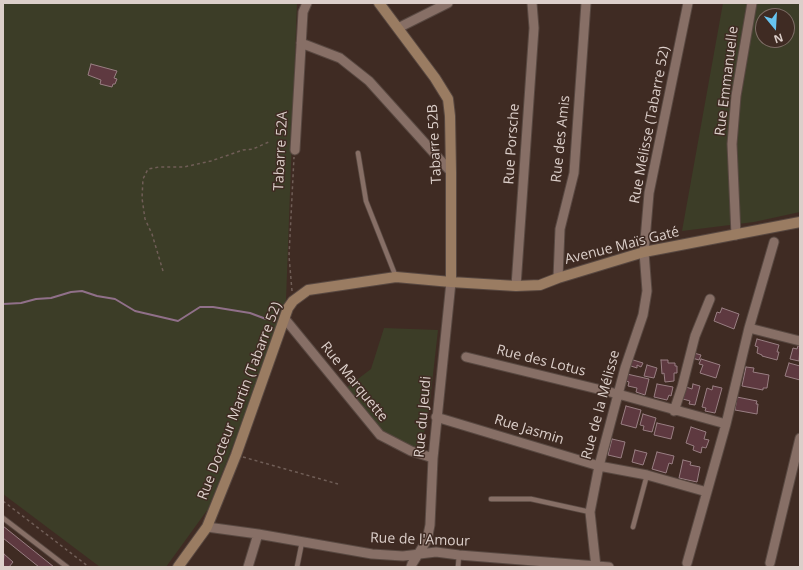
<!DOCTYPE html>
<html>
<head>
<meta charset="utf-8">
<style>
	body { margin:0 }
	#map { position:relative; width:803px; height:570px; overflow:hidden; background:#3f2b23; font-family:"Open Sans",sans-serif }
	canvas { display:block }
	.frame { position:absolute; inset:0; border:4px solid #dccfca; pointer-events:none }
	.north { position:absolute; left:755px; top:8px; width:40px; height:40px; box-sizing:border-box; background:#3f2b23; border:1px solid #7e6d66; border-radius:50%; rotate:162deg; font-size:11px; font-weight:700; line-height:16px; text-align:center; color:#dccfca }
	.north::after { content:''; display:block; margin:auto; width:14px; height:18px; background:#67c4f0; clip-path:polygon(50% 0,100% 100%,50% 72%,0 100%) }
</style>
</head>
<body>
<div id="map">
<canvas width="803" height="570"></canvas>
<div class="frame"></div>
<div class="north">N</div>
</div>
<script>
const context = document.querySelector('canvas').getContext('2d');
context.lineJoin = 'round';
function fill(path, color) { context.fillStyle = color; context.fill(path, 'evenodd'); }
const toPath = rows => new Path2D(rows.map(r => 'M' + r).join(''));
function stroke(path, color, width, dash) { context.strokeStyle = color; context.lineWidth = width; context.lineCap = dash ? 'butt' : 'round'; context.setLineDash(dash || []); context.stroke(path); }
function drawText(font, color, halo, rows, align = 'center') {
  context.font = font + ' "Open Sans",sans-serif'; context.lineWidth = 3; context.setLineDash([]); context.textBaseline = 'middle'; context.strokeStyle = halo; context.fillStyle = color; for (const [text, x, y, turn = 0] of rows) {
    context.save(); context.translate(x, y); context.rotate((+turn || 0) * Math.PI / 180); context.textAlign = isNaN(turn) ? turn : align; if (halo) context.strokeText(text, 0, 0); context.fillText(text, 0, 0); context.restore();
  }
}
const green = toPath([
	[3,3,297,3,286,300,256,387,208,509,166,567,100,567,3,494],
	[723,3,800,3,800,212,754,222,682,231],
	[763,16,787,16,787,40,763,40],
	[384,328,438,330,428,419,423,436,426,450,410,447,379,430,346,388,371,369]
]);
const stream = toPath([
	[3,304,21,303,36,299,51,298,71,292,82,291,97,296,115,299,135,311,178,321,200,307,213,307,250,313,266,319]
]);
const building = toPath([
	[91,64,117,71,114,78,117,79,115,84,113,84,112,87,100,84,101,80,88,75,91,64],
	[722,308,739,314,734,329,714,321,717,312,720,313,722,308],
	[757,339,779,345,777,352,779,352,777,360,762,356,762,355,757,353,758,347,755,346,757,339],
	[798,346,800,346,799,361,790,359,793,348,797,349,798,346],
	[694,353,701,355,699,360,692,358,694,353],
	[630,359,643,363,641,367,637,365,637,368,628,365,630,359],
	[701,359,720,365,716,378,700,373,703,365,699,364,701,359],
	[661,360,668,360,668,363,675,363,675,366,677,366,677,373,674,373,674,381,665,382,664,373,662,374,661,360],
	[789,363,800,366,800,380,785,376,789,363],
	[647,365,657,368,654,378,644,376,647,365],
	[746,367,754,368,753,372,769,375,767,388,763,388,763,390,742,386,746,367],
	[627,374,649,379,645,395,636,392,637,388,628,386,629,382,626,381,627,374],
	[657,384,673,387,671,396,669,395,667,400,654,397,657,384],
	[693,384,700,386,695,405,689,404,690,401,683,399,686,387,692,389,693,384],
	[713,386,722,388,715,413,705,411,706,408,702,407,707,388,712,390,713,386],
	[737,397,757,401,756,404,758,404,757,414,735,410,737,397],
	[626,406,641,410,636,428,621,424,626,406],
	[643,414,656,418,652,432,643,430,644,426,640,425,643,414],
	[657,423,674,427,671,439,654,435,657,423],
	[691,427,706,432,704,439,709,440,706,448,702,447,701,453,693,450,694,446,686,443,691,427],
	[612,439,625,442,621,458,608,455,612,439],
	[635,450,647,453,643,465,632,462,635,450],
	[657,452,674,456,672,464,669,463,666,473,652,469,657,452],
	[683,460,691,462,690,465,700,467,697,482,679,478,683,460],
	[3,526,54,567,39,567,3,538,3,526],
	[4,554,13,562,9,567,3,567,4,554]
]);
const path = toPath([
	[163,271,152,234,145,219,142,198,143,179,148,169,159,167,184,167,211,161,243,150,253,149,271,141],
	[292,291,289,256,294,157],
	[243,457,338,484],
	[3,501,89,567]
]);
const lane = toPath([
	[358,153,366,201,396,277],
	[491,499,531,499,590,512],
	[3,518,67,567],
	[633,527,647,475],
	[297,567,302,542],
	[458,567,459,555]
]);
const street = toPath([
	[398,28,448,3],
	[301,43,340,58,369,81,451,172],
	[295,150,303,12,307,3],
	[736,235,732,144,736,96,752,3],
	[558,278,560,229,574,173,586,3],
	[516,286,534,28,532,3],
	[285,319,380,435,411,451,433,458],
	[749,328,800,341],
	[466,357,618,394,726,424],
	[674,411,682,387,695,336,710,299],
	[436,417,599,466,647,475,707,492],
	[207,527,258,534,372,554,403,556,436,552,459,555,609,567],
	[687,563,726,424,749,328,774,242],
	[770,563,800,438],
	[248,567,258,534],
	[411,567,412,564,427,540,430,525,433,458,451,282],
	[596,567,590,512,599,466,625,368,643,315,647,291,644,252,649,193,688,3]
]);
const secondary = toPath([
	[379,3,435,78,448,99,450,116,451,172,451,282],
	[178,567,207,527,236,455,288,308,293,301,308,290,396,277,451,282,516,286,540,285,558,278,644,252,800,222]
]);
const streetNames = [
	["Rue Emmanuelle",727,81,-83],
	["Rue Mélisse (Tabarre 52)",650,125,-79],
	["Rue des Amis",561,139,-84],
	["Tabarre 52B",435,144,-93],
	["Rue Porsche",512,144,-86],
	["Tabarre 52A",281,151,-87],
	["Avenue Maïs Gaté",622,246,-14],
	["Rue des Lotus",541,361,14],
	["Rue Marquette",354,382,51],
	["Rue Docteur Martin (Tabarre 52)",240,401,-69],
	["Rue de la Mélisse",601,405,-75],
	["Rue du Jeudi",423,417,-85],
	["Rue Jasmin",529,430,17],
	["Rue de l'Amour",420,540,2]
];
fill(green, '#3c3d27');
stroke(stream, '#907089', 2);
fill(building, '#5e3940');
stroke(building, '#997f83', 1);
stroke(lane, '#584841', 6);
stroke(street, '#584841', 11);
stroke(secondary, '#584841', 12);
stroke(path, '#705e57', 1.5, [3, 3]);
stroke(lane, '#876f66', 4.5);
stroke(street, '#876f66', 9);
stroke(secondary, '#9a7c62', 10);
drawText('14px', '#dccfca', '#3f2b23', streetNames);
</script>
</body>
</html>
